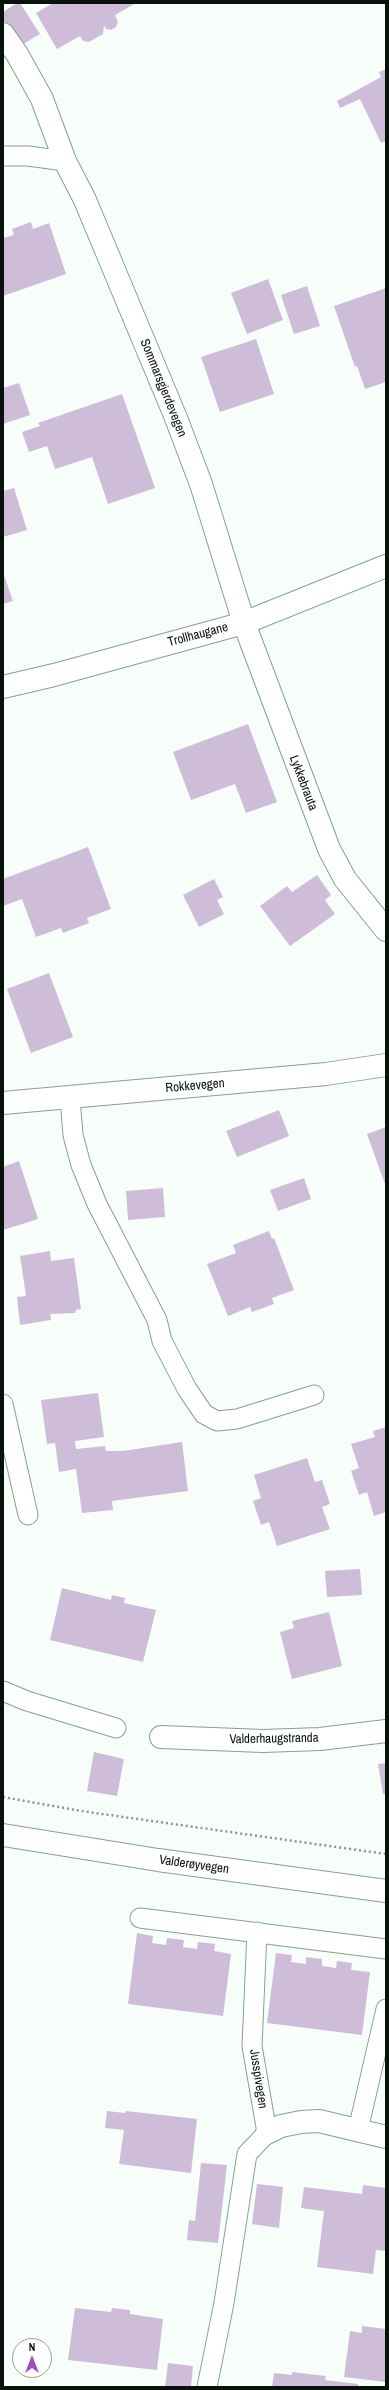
<!DOCTYPE html>
<html>
<head>
<meta charset="utf-8">
<style>
	body { margin:0 }
	#map { position:relative; width:389px; height:2390px; overflow:hidden; background:#f7fef9; font-family:"Archivo Narrow",sans-serif }
	canvas { display:block }
	.frame { position:absolute; inset:0; border:4px solid #07120a; pointer-events:none }
	.north { position:absolute; left:12px; top:2338px; width:40px; height:40px; box-sizing:border-box; background:#fff; border:1px solid #9ca09d; border-radius:50%; rotate:0deg; font-size:11px; font-weight:700; line-height:16px; text-align:center; color:#07120a }
	.north::after { content:''; display:block; margin:auto; width:14px; height:18px; background:#9d4ebf; clip-path:polygon(50% 0,100% 100%,50% 72%,0 100%) }
</style>
</head>
<body>
<div id="map">
<canvas width="389" height="2390"></canvas>
<div class="frame"></div>
<div class="north">N</div>
</div>
<script>
const context = document.querySelector('canvas').getContext('2d');
context.lineJoin = 'round';
function fill(path, color) { context.fillStyle = color; context.fill(path, 'evenodd'); }
const toPath = rows => new Path2D(rows.map(r => 'M' + r).join(''));
function stroke(path, color, width, dash) { context.strokeStyle = color; context.lineWidth = width; context.lineCap = dash ? 'butt' : 'round'; context.setLineDash(dash || []); context.stroke(path); }
function drawText(font, color, halo, rows, align = 'center') {
  context.font = font + ' "Archivo Narrow",sans-serif'; context.lineWidth = 4; context.setLineDash([]); context.textBaseline = 'middle'; context.strokeStyle = halo; context.fillStyle = color; for (const [text, x, y, turn = 0] of rows) {
    context.save(); context.translate(x, y); context.rotate((+turn || 0) * Math.PI / 180); context.textAlign = isNaN(turn) ? turn : align; if (halo) context.strokeText(text, 0, 0); context.fillText(text, 0, 0); context.restore();
  }
}
const building = toPath([
	[17,3,20,3,40,34,20,46,3,19,3,12],
	[53,3,136,3,115,15,118,22,116,27,111,30,106,29,104,25,103,34,89,42,83,41,80,36,57,49,36,13],
	[386,69,386,141,381,143,360,99,340,108,337,101,381,77,379,72],
	[31,222,33,229,49,223,66,274,3,296,3,238,14,235,12,229],
	[268,279,283,320,247,334,231,293],
	[307,286,320,326,294,334,281,295],
	[386,288,386,382,365,389,357,366,355,367,334,306],
	[256,339,274,394,220,412,201,357],
	[19,383,30,415,3,424,3,388],
	[122,394,155,488,108,504,92,457,55,469,47,446,29,452,22,432,40,426,38,423],
	[14,488,27,530,3,537,3,491],
	[3,572,13,601,3,604],
	[248,724,277,802,246,813,235,784,191,800,173,752],
	[88,847,111,909,87,918,89,923,63,933,61,928,36,937,22,899,3,906,3,879],
	[317,875,331,895,325,900,335,914,290,946,260,906,287,886,292,892],
	[214,879,223,897,217,900,224,914,199,927,183,895],
	[49,973,73,1037,31,1053,7,989],
	[279,1110,289,1136,237,1157,226,1131],
	[386,1127,386,1187,367,1134],
	[19,1161,38,1219,3,1230,3,1167],
	[304,1178,311,1199,278,1211,270,1190],
	[163,1188,165,1217,128,1220,126,1191],
	[269,1231,272,1239,274,1238,294,1290,272,1298,274,1304,252,1312,250,1307,228,1316,207,1264,236,1253,233,1245],
	[50,1251,51,1261,74,1258,81,1309,76,1310,75,1313,50,1314,51,1320,20,1325,17,1297,26,1296,20,1256],
	[98,1393,104,1437,75,1441,76,1449,105,1446,106,1451,123,1451,182,1442,188,1491,112,1501,113,1510,82,1513,76,1469,59,1472,55,1443,47,1444,41,1400],
	[386,1427,386,1512,374,1516,367,1492,359,1495,351,1471,359,1468,351,1444,375,1437,373,1431],
	[307,1458,315,1482,322,1480,330,1504,322,1507,330,1529,277,1546,269,1522,261,1525,253,1501,261,1498,254,1475],
	[360,1569,362,1595,327,1597,325,1571],
	[62,1588,111,1600,112,1595,125,1598,124,1603,156,1610,143,1662,50,1640],
	[329,1612,342,1666,292,1679,280,1632,294,1628,292,1621],
	[94,1752,124,1759,117,1796,87,1791],
	[386,1763,386,1794,383,1794,378,1764],
	[137,1933,153,1936,152,1943,166,1945,167,1938,184,1940,183,1947,197,1949,198,1942,215,1944,214,1951,231,1954,223,2016,128,2004],
	[276,1953,292,1955,291,1962,306,1964,306,1957,322,1959,322,1966,336,1968,337,1961,352,1963,351,1970,370,1972,362,2035,267,2023],
	[107,2111,125,2113,126,2111,197,2119,191,2173,119,2164,124,2130,105,2128],
	[201,2163,227,2165,218,2243,187,2240,189,2220,195,2221],
	[257,2184,283,2187,279,2228,252,2224],
	[363,2185,386,2188,386,2251,376,2250,373,2274,317,2267,324,2211,301,2208,304,2187,362,2194],
	[75,2308,111,2312,112,2308,130,2310,130,2314,163,2319,157,2370,68,2360],
	[362,2326,386,2329,386,2382,344,2377,350,2331,362,2333],
	[168,2363,193,2366,191,2387,165,2387],
	[292,2372,326,2376,325,2380,358,2384,358,2387,272,2387,274,2373,292,2375]
]);
const path = toPath([
	[3,1797,81,1811,386,1854]
]);
const lane = toPath([
	[3,156,28,156,65,161],
	[70,1098,73,1135,81,1165,97,1204,157,1320,162,1341,187,1389,204,1414,217,1421,237,1419,314,1395],
	[3,1404,28,1515],
	[3,1691,27,1701,116,1728],
	[140,1918,386,1949],
	[358,2130,386,2009],
	[207,2387,224,2303,247,2154,267,2133,252,2046,257,1932]
]);
const street = toPath([
	[3,34,17,54,42,99,65,161,85,200,176,418,201,484,244,623,329,849,345,879,386,930],
	[3,687,54,675,244,623,386,566],
	[3,1103,326,1074,386,1065],
	[161,1737,263,1741,320,1739,386,1731],
	[267,2133,281,2126,301,2122,319,2121,386,2137]
]);
const secondary = toPath([
	[3,1835,158,1860,386,1891]
]);
const streetNames = [
	["Sommarsgjerdevegen",163,388,68],
	["Trollhaugane",198,635,-15],
	["Lykkebrauta",303,783,69],
	["Rokkevegen",195,1086,-5],
	["Valderhaugstranda",274,1739,-1],
	["Valderøyvegen",194,1865,8],
	["Jusspivegen",258,2079,81]
];
fill(building, '#cfbcd9');
stroke(lane, '#84a28d', 21);
stroke(street, '#84a28d', 24);
stroke(secondary, '#84a28d', 24);
stroke(path, '#8c948e', 2.5, [2, 3]);
stroke(lane, '#fff', 19);
stroke(street, '#fff', 22);
stroke(secondary, '#fff', 22);
drawText('13px', '#07120a', '#fff', streetNames);
</script>
</body>
</html>
